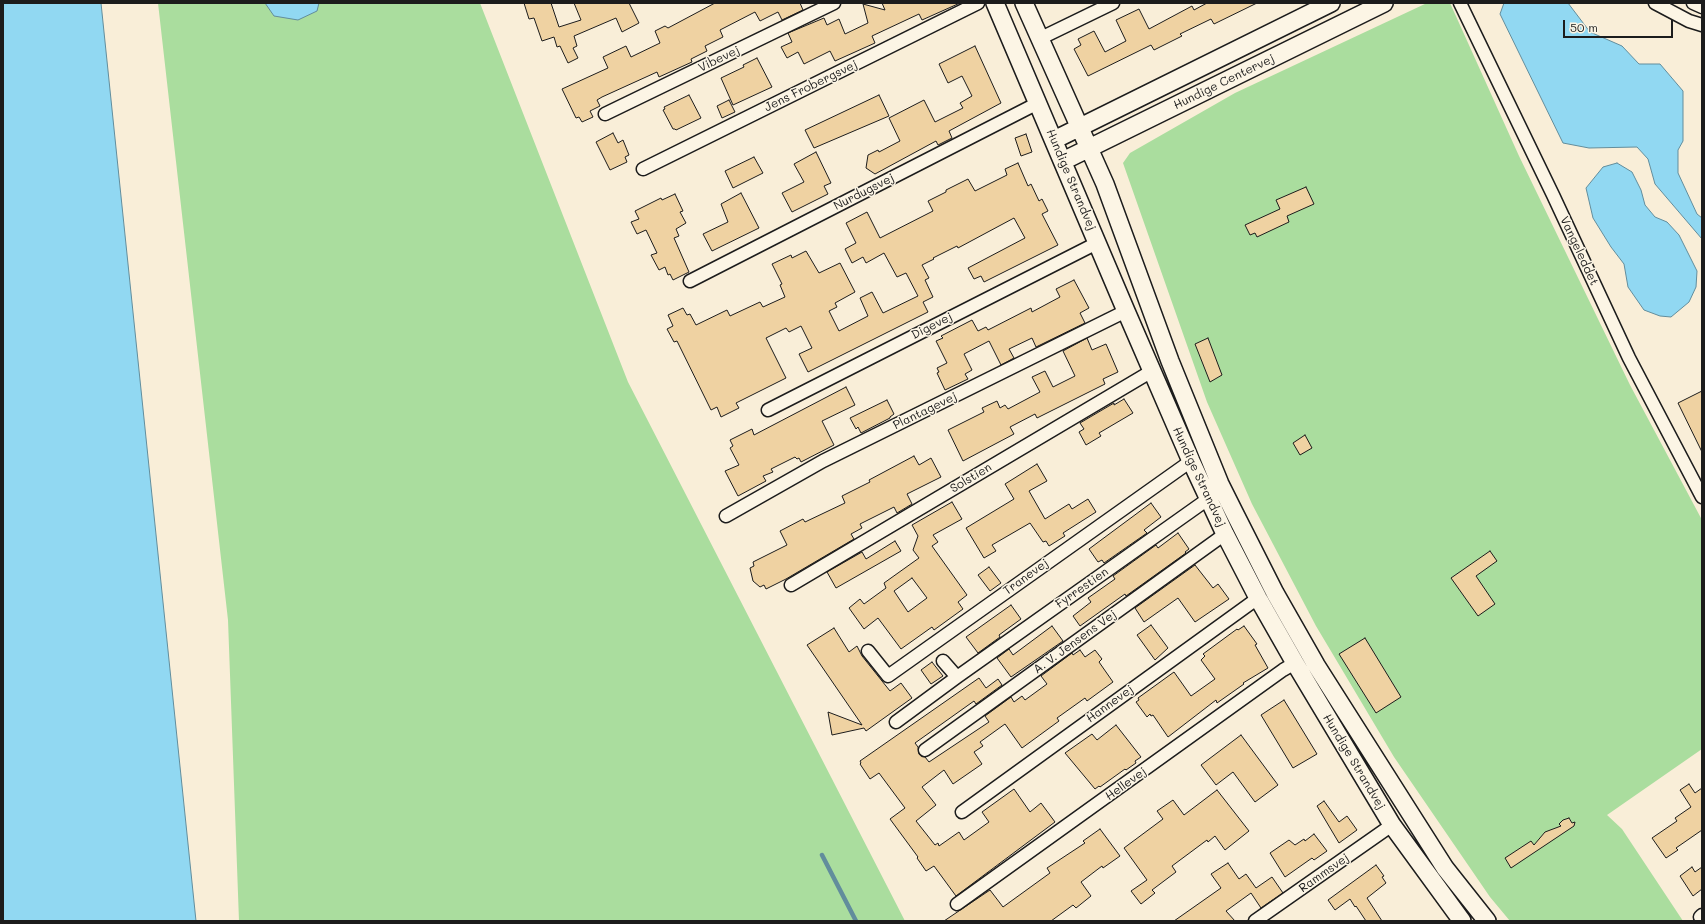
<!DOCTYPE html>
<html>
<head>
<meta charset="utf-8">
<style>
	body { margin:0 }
	#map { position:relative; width:1705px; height:924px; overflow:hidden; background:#f9eed8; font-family:Mali,sans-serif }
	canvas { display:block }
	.frame { position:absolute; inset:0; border:4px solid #1c1c1c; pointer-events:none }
	.scale { position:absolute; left:1563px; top:20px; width:110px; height:18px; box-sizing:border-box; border:2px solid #1c1c1c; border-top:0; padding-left:5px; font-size:12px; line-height:14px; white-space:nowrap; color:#1c1c1c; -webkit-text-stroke:3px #fcf5e5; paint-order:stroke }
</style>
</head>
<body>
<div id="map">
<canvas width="1705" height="924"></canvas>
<div class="frame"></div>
<div class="scale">50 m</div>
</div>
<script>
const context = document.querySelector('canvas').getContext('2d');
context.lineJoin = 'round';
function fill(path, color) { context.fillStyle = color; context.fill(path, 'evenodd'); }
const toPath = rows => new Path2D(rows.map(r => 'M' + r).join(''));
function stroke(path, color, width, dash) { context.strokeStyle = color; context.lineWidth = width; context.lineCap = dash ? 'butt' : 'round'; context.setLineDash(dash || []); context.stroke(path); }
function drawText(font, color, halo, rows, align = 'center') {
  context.font = font + ' Mali,sans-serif'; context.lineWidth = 3; context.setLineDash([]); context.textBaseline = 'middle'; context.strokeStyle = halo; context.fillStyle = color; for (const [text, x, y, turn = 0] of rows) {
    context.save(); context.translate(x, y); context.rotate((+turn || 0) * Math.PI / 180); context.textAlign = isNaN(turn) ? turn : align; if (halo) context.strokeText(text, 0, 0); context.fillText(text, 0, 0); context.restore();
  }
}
const green = toPath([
	[158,3,480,3,628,382,905,921,239,921,228,620],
	[1427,3,1450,3,1519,156,1630,385,1702,520,1702,749,1607,815,1622,829,1683,921,1510,921,1490,897,1394,757,1316,626,1252,504,1207,402,1123,163,1130,153,1235,93]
]);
const water = toPath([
	[3,3,101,3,196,921,3,921,3,3],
	[265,3,319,3,317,11,298,20,274,16,265,3],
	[1504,3,1568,3,1590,32,1622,46,1639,64,1660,64,1683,91,1683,141,1678,150,1678,173,1697,214,1702,218,1702,239,1655,184,1648,159,1637,147,1589,148,1563,143,1500,14,1504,3],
	[1617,163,1632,172,1641,190,1645,205,1655,217,1667,222,1679,235,1697,271,1696,287,1689,302,1671,317,1660,316,1644,310,1628,287,1624,264,1611,247,1593,218,1586,188,1603,167,1617,163]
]);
const stream = toPath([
	[822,855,856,921]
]);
const building = toPath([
	[524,3,551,3,559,27,581,20,574,3,629,3,639,23,622,32,616,18,574,36,577,46,573,48,578,58,568,63,560,46,557,47,554,37,542,41,534,18,529,19,524,3],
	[715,3,800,3,803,10,782,20,778,12,760,21,755,12,720,30,723,37,705,46,707,51,691,59,692,62,659,77,657,72,602,97,597,100,600,106,590,111,593,117,582,122,579,117,576,118,562,89,608,68,603,57,626,46,631,57,660,43,655,31,665,26,668,28,715,3],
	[882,3,960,3,922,20,919,14,872,36,875,43,835,61,830,51,804,64,798,52,787,58,781,47,792,42,788,33,824,18,827,25,839,19,845,34,868,23,863,4,885,10,882,3],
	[1207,3,1257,3,1214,24,1211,19,1180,34,1182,36,1154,50,1151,45,1088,76,1074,49,1081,45,1078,39,1094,31,1105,52,1126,41,1116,20,1139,9,1149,29,1192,6,1194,10,1207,3],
	[975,46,1001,103,949,131,952,138,938,145,936,141,875,174,866,168,868,155,878,150,879,152,900,141,889,118,924,100,935,122,963,108,960,103,972,96,962,76,948,83,939,64,975,46],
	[757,58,772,87,733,105,721,78,744,67,743,65,757,58],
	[689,95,701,118,676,130,675,129,673,129,663,110,665,109,664,107,689,95],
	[879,95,889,116,814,148,805,130,879,95],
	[729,100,735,112,722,118,717,106,729,100],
	[613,133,618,143,623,140,629,155,625,157,627,162,610,170,596,142,613,133],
	[1026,134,1032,152,1021,156,1015,138,1026,134],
	[816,152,831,183,824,186,828,194,792,212,782,193,804,182,794,164,816,152],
	[754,157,763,173,733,188,725,171,754,157],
	[1018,163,1028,186,1031,184,1039,201,1042,199,1048,211,1042,214,1058,245,984,282,981,276,974,279,968,268,1025,238,1014,218,958,248,957,246,933,258,934,259,922,265,929,278,925,280,933,297,923,302,928,312,808,372,799,354,812,348,801,326,789,332,786,328,766,338,786,378,736,403,739,408,721,417,717,407,711,410,677,341,674,342,667,329,673,326,668,315,683,308,687,315,690,314,696,325,727,310,730,316,760,302,763,307,785,297,780,285,782,284,772,264,791,255,792,258,806,251,819,273,840,263,855,292,835,303,837,307,829,311,839,331,868,316,860,298,872,292,883,313,918,296,906,273,897,277,884,253,866,263,863,257,852,263,845,249,856,243,846,223,867,212,880,238,933,211,928,201,946,192,946,190,968,179,975,191,1007,175,1005,169,1018,163],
	[1306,187,1314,204,1287,216,1289,222,1257,237,1255,233,1250,235,1245,225,1280,209,1276,200,1306,187],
	[741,193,759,228,712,251,703,234,728,222,721,204,741,193],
	[675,194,683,211,680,212,686,223,676,229,679,236,674,238,689,272,673,280,670,274,668,275,665,267,659,270,651,255,657,253,646,230,637,234,631,222,639,219,635,211,661,198,662,200,675,194],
	[1074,280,1089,308,1080,313,1085,323,1036,347,1032,338,1009,349,1014,358,1001,365,989,341,964,354,972,370,965,374,968,379,945,390,937,373,939,372,937,368,947,363,936,341,943,338,941,336,972,320,978,331,986,327,988,330,1031,308,1032,312,1060,297,1056,289,1074,280],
	[1087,338,1092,350,1106,344,1118,372,1103,379,1105,384,1037,418,1035,414,1010,427,1014,434,963,461,948,430,984,412,982,408,997,401,1000,408,1005,405,1008,409,1040,392,1032,377,1045,371,1053,387,1075,376,1063,351,1087,338],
	[1208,338,1222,375,1210,382,1195,344,1208,338],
	[846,387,855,405,822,421,834,445,801,462,799,458,797,459,795,457,771,469,773,472,763,476,766,481,738,496,725,471,739,465,730,448,733,446,730,440,752,429,754,435,846,387],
	[1702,391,1702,452,1678,403,1702,391],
	[1124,399,1133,413,1099,433,1101,436,1086,445,1079,432,1084,429,1080,423,1114,403,1114,405,1124,399],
	[887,400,894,414,890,417,890,418,861,433,858,427,856,429,850,418,887,400],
	[1305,435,1312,448,1300,455,1293,443,1305,435],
	[914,456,919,465,931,458,941,477,907,494,912,504,897,513,894,507,860,524,862,528,851,534,854,539,786,579,766,589,764,585,760,587,753,581,750,568,754,566,753,562,787,545,780,531,803,519,805,522,845,503,842,496,870,482,869,480,914,456],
	[1037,464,1047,481,1029,491,1045,519,1069,504,1072,509,1088,499,1096,512,1063,533,1065,536,1049,546,1046,541,1043,542,1030,523,992,545,996,551,984,558,966,528,1014,499,1005,484,1037,464],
	[952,502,962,519,933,535,938,542,932,546,967,595,958,602,963,609,934,630,932,627,901,649,878,618,864,629,849,608,860,599,864,604,886,588,884,583,919,558,913,550,918,536,912,525,952,502],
	[912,578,927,598,908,612,894,591,912,578],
	[1151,503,1161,517,1144,530,1147,533,1104,563,1102,560,1098,562,1089,549,1151,503],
	[1178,533,1189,549,1185,552,1186,553,1126,596,1125,594,1080,626,1073,616,1091,602,1088,598,1115,579,1113,576,1156,545,1158,548,1178,533],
	[895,541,901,551,836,588,827,572,862,552,866,559,895,541],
	[1490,551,1497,561,1476,576,1495,604,1478,616,1451,578,1490,551],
	[1195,565,1213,588,1218,584,1229,599,1195,622,1178,598,1144,622,1135,608,1195,565],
	[989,567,1001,583,990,591,978,575,989,567],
	[1011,605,1021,619,999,635,1000,637,978,653,966,637,1011,605],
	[1151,625,1168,648,1155,660,1137,635,1151,625],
	[1052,626,1063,641,1011,677,997,658,1009,649,1013,655,1052,626],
	[1244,626,1257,644,1255,645,1268,668,1243,683,1244,684,1217,703,1216,700,1168,737,1153,715,1151,716,1150,714,1147,717,1136,702,1139,700,1138,698,1174,672,1191,696,1215,679,1201,660,1205,656,1203,654,1237,629,1238,630,1244,626],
	[834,628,849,652,857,646,862,656,890,691,901,683,912,698,866,731,864,728,832,735,828,712,862,725,807,645,834,628],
	[1365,638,1401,697,1376,713,1339,654,1365,638],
	[1080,650,1085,657,1095,650,1102,659,1099,662,1113,682,1087,701,1085,698,1057,718,1059,721,1022,748,1005,724,980,742,983,746,974,752,982,764,953,784,944,770,922,787,936,805,916,821,935,845,938,843,939,846,959,832,964,840,989,822,982,812,1014,789,1030,812,1041,803,1055,822,956,896,934,866,926,871,917,858,918,857,890,819,905,808,879,773,870,779,860,764,861,763,860,761,979,678,986,688,998,679,1002,685,976,704,974,701,915,743,918,747,919,754,925,757,929,762,989,722,985,716,1011,697,1014,702,1022,696,1025,700,1047,684,1041,676,1072,653,1073,655,1080,650],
	[932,662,943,676,931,684,921,670,932,662],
	[1284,700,1317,754,1293,768,1261,715,1284,700],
	[1116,725,1141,757,1135,761,1136,763,1126,770,1125,769,1100,787,1099,786,1095,789,1065,753,1092,734,1097,740,1116,725],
	[1241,735,1278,785,1255,802,1233,772,1216,785,1201,765,1241,735],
	[1689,784,1695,793,1702,788,1702,830,1676,848,1678,850,1666,858,1652,838,1677,821,1675,818,1691,807,1680,790,1689,784],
	[1217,790,1249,831,1225,850,1215,836,1208,842,1207,840,1172,866,1176,872,1152,890,1155,893,1141,904,1131,891,1147,880,1124,848,1163,819,1157,811,1173,800,1184,815,1217,790],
	[1324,801,1339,822,1347,816,1357,830,1339,843,1317,806,1324,801],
	[1569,818,1572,823,1575,822,1574,826,1511,868,1505,858,1531,841,1534,845,1545,832,1561,826,1559,824,1563,820,1569,818],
	[1100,829,1120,856,1103,868,1102,866,1081,882,1091,896,1076,908,1073,905,1051,921,944,921,990,890,1003,907,1050,873,1047,868,1085,843,1083,841,1100,829],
	[1314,834,1327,851,1314,860,1312,858,1285,877,1270,853,1289,840,1295,845,1304,839,1305,841,1314,834],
	[1228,863,1239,879,1246,874,1256,888,1272,877,1283,893,1261,908,1251,893,1226,911,1235,921,1174,921,1221,888,1211,874,1228,863],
	[1376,865,1384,876,1382,877,1386,883,1367,898,1382,921,1366,921,1356,906,1355,907,1350,899,1335,910,1328,900,1376,865],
	[1692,867,1695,872,1702,867,1702,889,1693,896,1680,876,1692,867]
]);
const street = toPath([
	[1460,3,1553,195,1629,358,1702,497],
	[1655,3,1689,21,1702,25],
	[1693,3,1702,7],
	[1041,38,1113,3],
	[605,114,834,3],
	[643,169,978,3],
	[690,281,1038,103],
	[768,410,1097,243],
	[726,516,823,461,1126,311],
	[791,585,1152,371],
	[868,651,888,676,1191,461],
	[943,661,957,677],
	[896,722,957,677,1208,499],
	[925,750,1225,534],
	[962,812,1258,598],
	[957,904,1283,670,1295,663],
	[1700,917,1702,915],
	[1255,921,1392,825]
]);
const secondary = toPath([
	[995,3,1126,311,1191,461,1225,534,1258,598,1295,663,1392,825,1462,921],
	[1024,3,1105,184,1170,361,1220,484,1234,512,1275,593,1316,665,1445,868,1487,921],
	[1054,140,1331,3],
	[1063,161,1384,3]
]);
const streetNames = [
	["Vibevej",719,59,-26],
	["Hundige Centervej",1224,82,-26],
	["Jens Frobergsvej",811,86,-26],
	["Hundige Strandvej",1071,180,67],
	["Nurdugsvej",864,192,-27],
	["Vangeleddet",1579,251,65],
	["Digevej",932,326,-27],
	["Plantagevej",925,411,-26],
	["Hundige Strandvej",1199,477,65],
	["Solstien",971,478,-31],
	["Tranevej",1026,577,-36],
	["Fyrrestien",1082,588,-35],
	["A. V. Jensens Vej",1075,642,-36],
	["Hannevej",1110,704,-36],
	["Hundige Strandvej",1354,762,59],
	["Hellevej",1126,784,-36],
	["Rammsvej",1324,873,-35]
];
fill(green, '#aadd9e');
fill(water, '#91d8f2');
stroke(water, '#628d9c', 1);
stroke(stream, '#628d9c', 4.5);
fill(building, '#efd2a2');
stroke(building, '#1c1c1c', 1);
stroke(street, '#1c1c1c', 15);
stroke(secondary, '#1c1c1c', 20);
stroke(street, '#fcf5e5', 12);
stroke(secondary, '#fcf5e5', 17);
drawText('12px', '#1c1c1c', '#fcf5e5', streetNames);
</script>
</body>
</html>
